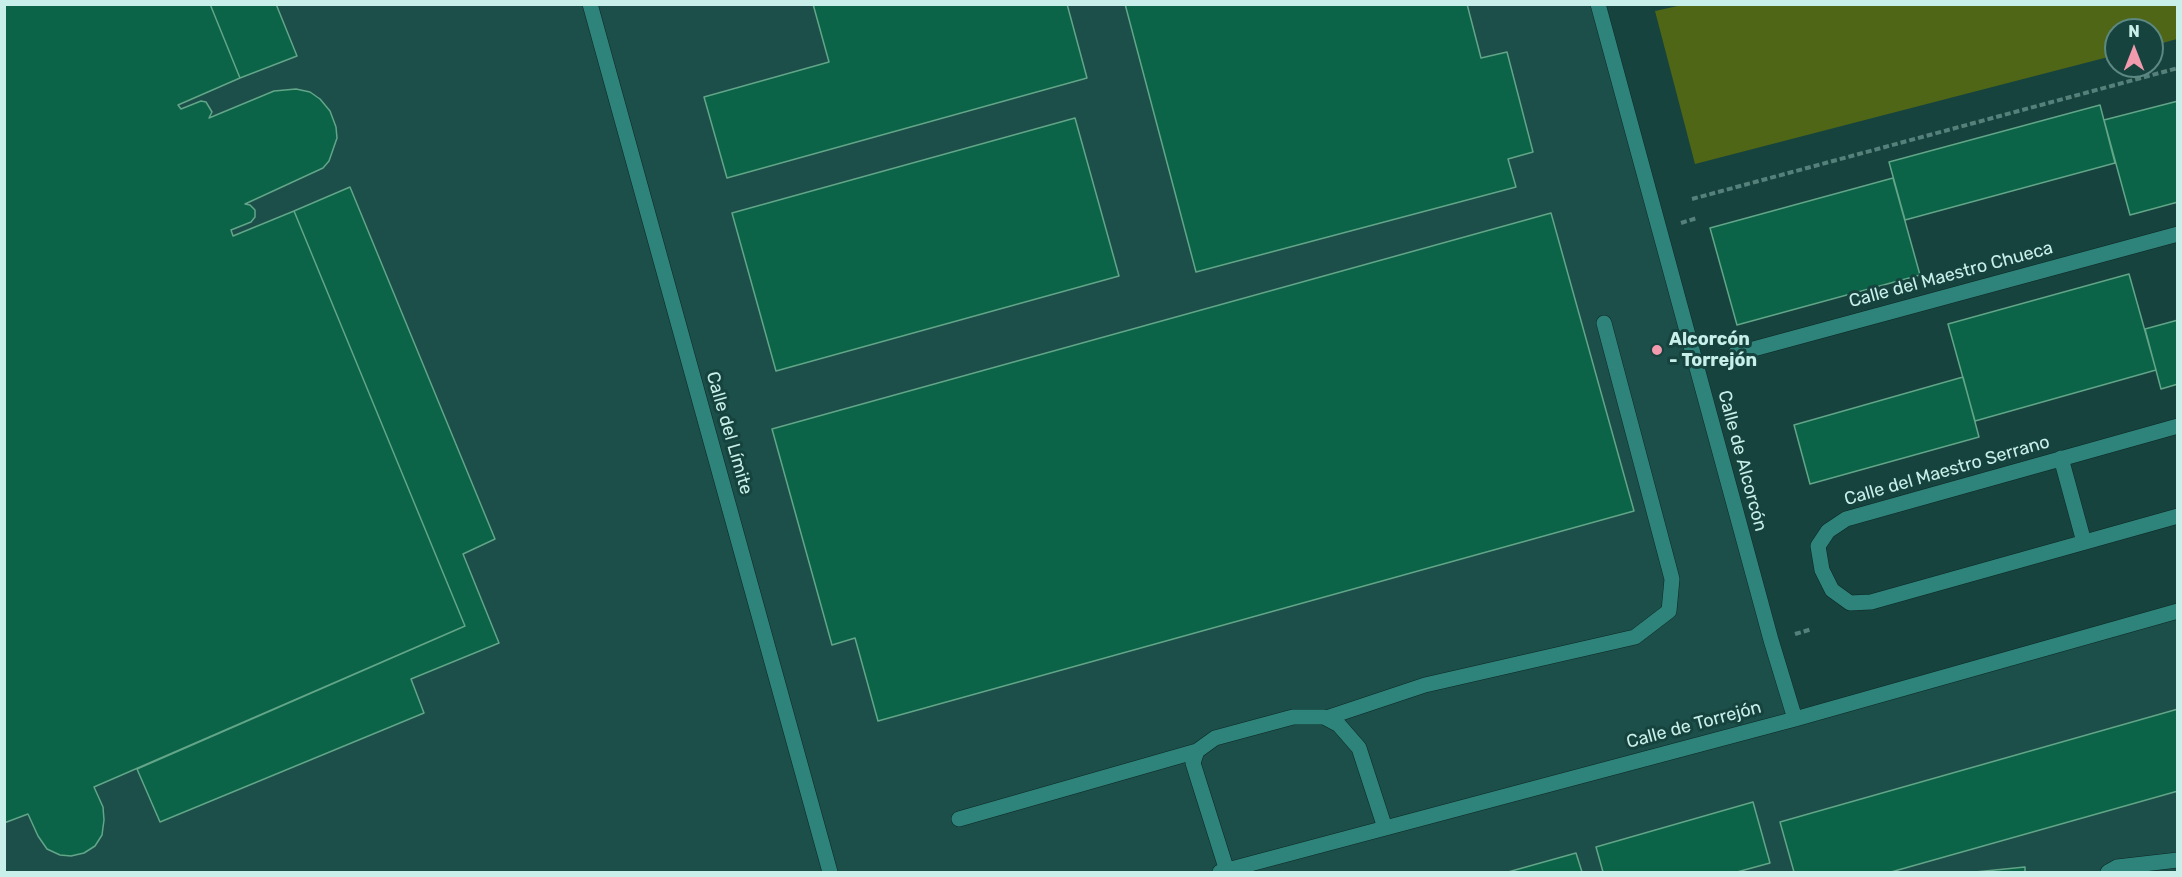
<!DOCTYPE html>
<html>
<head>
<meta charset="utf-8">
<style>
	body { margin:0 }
	#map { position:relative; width:2182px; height:877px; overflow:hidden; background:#16433e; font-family:Rubik,sans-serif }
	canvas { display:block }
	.frame { position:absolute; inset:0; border:6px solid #c8efe9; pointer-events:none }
	.north { position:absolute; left:2104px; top:18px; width:60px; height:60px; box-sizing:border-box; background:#16433e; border:2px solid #5d8882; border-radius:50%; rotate:0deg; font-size:16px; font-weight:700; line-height:24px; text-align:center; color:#c8efe9 }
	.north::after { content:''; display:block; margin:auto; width:21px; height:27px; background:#f29aae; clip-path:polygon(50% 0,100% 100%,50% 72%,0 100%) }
</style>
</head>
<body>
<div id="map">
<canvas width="2182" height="877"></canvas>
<div class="frame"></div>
<div class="north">N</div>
</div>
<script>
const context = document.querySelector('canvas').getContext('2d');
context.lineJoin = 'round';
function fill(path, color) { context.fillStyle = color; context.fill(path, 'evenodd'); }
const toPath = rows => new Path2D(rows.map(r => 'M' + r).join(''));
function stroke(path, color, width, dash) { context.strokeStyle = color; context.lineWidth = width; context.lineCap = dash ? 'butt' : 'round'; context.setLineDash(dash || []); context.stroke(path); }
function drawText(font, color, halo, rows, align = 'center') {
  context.font = font + ' Rubik,sans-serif'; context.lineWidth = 6; context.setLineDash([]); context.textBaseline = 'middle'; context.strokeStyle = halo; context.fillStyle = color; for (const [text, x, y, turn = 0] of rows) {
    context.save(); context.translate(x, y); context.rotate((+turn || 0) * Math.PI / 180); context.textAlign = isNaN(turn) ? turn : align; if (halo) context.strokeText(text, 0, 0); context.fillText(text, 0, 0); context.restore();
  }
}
const built = toPath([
	[5,5,1598,5,1795,718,2177,611,2177,872,5,872]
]);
const green = toPath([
	[1682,5,2177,5,2177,39,2152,46,2152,30,2116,30,2116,55,1695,164,1655,11]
]);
const building = toPath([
	[4,4,210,4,240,78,178,105,181,109,201,101,206,102,212,112,209,118,274,91,296,89,310,92,320,99,330,111,336,127,337,138,329,161,323,168,245,204,250,205,255,210,255,217,251,222,231,230,233,236,294,211,465,626,94,787,103,807,104,820,102,835,95,846,84,853,71,856,60,855,47,849,38,836,28,814,4,823,4,4],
	[210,4,276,4,297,56,240,78,210,4],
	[813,4,1067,4,1087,78,727,178,704,97,829,62,813,4],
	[1125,4,1467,4,1481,58,1507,52,1533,152,1508,159,1516,187,1196,272,1125,4],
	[2178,101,2178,202,2130,215,2104,120,2178,101],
	[2100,105,2115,163,1905,220,1889,162,2100,105],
	[1075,118,1119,276,776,371,732,213,1075,118],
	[1893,178,1920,275,1737,325,1710,228,1893,178],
	[350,187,495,539,463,554,499,643,411,679,424,713,160,822,137,769,465,626,294,211,350,187],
	[1551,213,1634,511,878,721,855,638,832,645,772,429,1551,213],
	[2129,274,2156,370,1975,421,1948,324,2129,274],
	[2178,320,2178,384,2161,389,2145,329,2178,320],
	[1963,377,1979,437,1810,484,1794,425,1963,377],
	[2178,709,2178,791,1891,872,1794,872,1780,822,2178,709],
	[1753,802,1770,863,1737,872,1603,872,1596,847,1753,802],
	[1576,853,1582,872,1508,872,1576,853],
	[2025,867,2025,872,1975,872,2025,867]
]);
const path = toPath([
	[1692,199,2178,68],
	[1681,223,1697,218],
	[1795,634,1812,629]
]);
const minor = toPath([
	[590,4,830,872],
	[1598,4,1771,640,1795,719],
	[1735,354,2178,234],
	[2178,426,1846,519,1828,531,1818,546,1822,570,1832,590,1850,603,1871,602,2178,516],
	[2061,458,2084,542],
	[1326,718,1425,685,1635,637,1669,611,1672,579,1604,323],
	[959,819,1197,751],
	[1227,871,1193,763,1197,751,1215,738,1293,717,1324,717,1339,725,1359,748,1385,828],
	[1220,872,1795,719,2178,611],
	[2108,872,2117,867,2178,860]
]);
const markers = [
	[1657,350,6,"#f29aae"]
];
const streetNames = [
	["Calle del Maestro Chueca",1951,275,-15],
	["Calle del Límite",729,433,74],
	["Calle de Alcorcón",1742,461,75],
	["Calle del Maestro Serrano",1947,471,-16],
	["Calle de Torrejón",1694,725,-15]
];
const poiNames = [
	["Alcorcón",1669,340],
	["- Torrejón",1669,361]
];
fill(built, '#1c4f49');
fill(green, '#4f6616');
fill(building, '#0c6448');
stroke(building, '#62a588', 1.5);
stroke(minor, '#0d2724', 16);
stroke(path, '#56817b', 4, [6, 3]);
stroke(minor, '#2e837a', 15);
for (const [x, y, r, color] of markers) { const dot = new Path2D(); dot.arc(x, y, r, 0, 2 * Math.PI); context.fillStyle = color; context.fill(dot); stroke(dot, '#16433e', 2); }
drawText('18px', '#c8efe9', '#16433e', streetNames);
drawText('bold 18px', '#c8efe9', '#16433e', poiNames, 'left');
</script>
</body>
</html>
